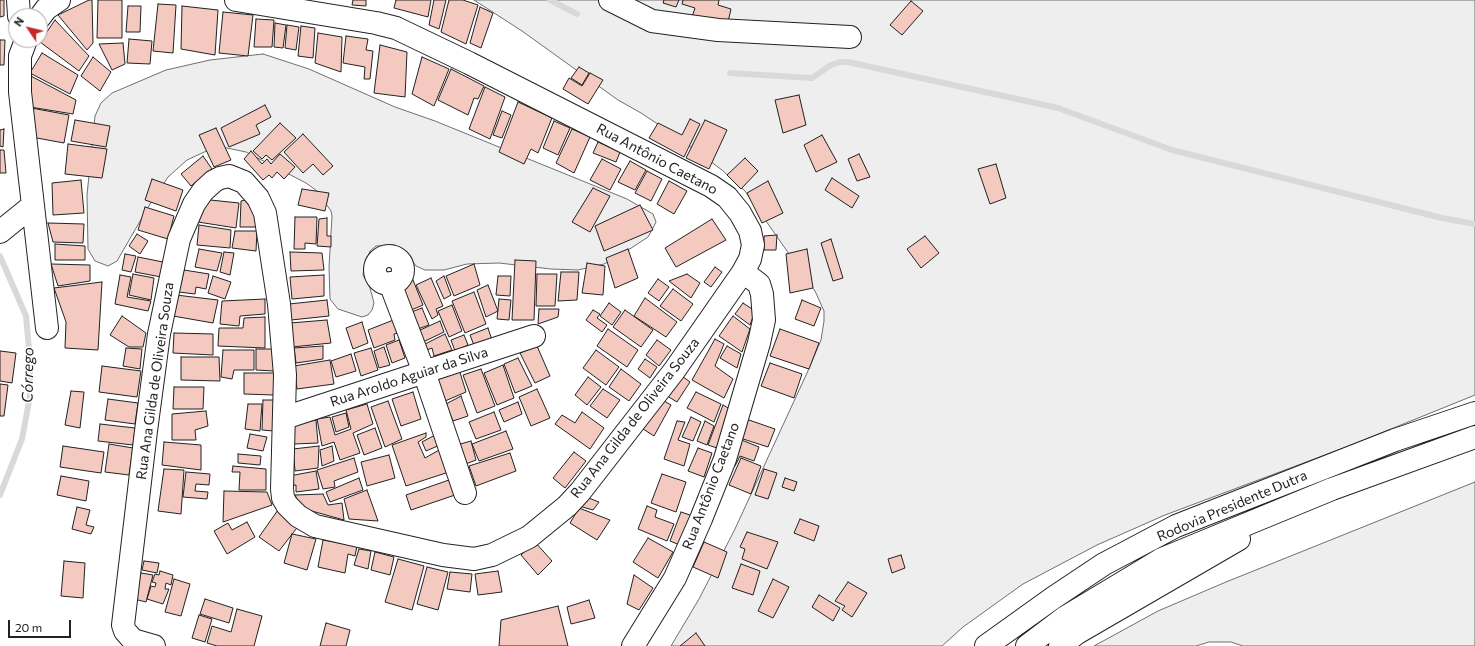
<!DOCTYPE html>
<html>
<head>
<meta charset="utf-8">
<style>
	body { margin:0 }
	#map { position:relative; width:1475px; height:646px; overflow:hidden; background:#fff; font-family:Commissioner,sans-serif }
	canvas { display:block }
	.north { position:absolute; left:8px; top:8px; width:40px; height:40px; box-sizing:border-box; background:#fff; border:1px solid #a7a7a7; border-radius:50%; rotate:305deg; font-size:11px; font-weight:700; line-height:16px; text-align:center; color:#222 }
	.north::after { content:''; display:block; margin:auto; width:14px; height:18px; background:#c62828; clip-path:polygon(50% 0,100% 100%,50% 72%,0 100%) }
	.scale { position:absolute; left:8px; top:620px; width:63px; height:18px; box-sizing:border-box; border:2px solid #222; border-top:0; padding-left:5px; font-size:12px; line-height:14px; white-space:nowrap; color:#222; -webkit-text-stroke:3px #fff; paint-order:stroke }
</style>
</head>
<body>
<div id="map">
<canvas width="1475" height="646"></canvas>
<div class="north">N</div>
<div class="scale">20 m</div>
</div>
<script>
const context = document.querySelector('canvas').getContext('2d');
context.lineJoin = 'round';
function fill(path, color) { context.fillStyle = color; context.fill(path, 'evenodd'); }
const toPath = rows => new Path2D(rows.map(r => 'M' + r).join(''));
function stroke(path, color, width, dash) { context.strokeStyle = color; context.lineWidth = width; context.lineCap = dash ? 'butt' : 'round'; context.setLineDash(dash || []); context.stroke(path); }
function drawText(font, color, halo, rows, align = 'center') {
  context.font = font + ' Commissioner,sans-serif'; context.lineWidth = 3; context.setLineDash([]); context.textBaseline = 'middle'; context.strokeStyle = halo; context.fillStyle = color; for (const [text, x, y, turn = 0] of rows) {
    context.save(); context.translate(x, y); context.rotate((+turn || 0) * Math.PI / 180); context.textAlign = isNaN(turn) ? turn : align; if (halo) context.strokeText(text, 0, 0); context.fillText(text, 0, 0); context.restore();
  }
}
const green = toPath([
	[474,0,1475,0,1475,395,1349,446,1165,515,1097,545,1023,584,963,627,942,646,671,646,699,599,734,531,807,373,821,340,824,321,824,311,815,291,745,191,722,170,673,134,641,113,618,100,522,31,474,0],
	[263,54,309,69,395,107,435,121,627,199,653,214,656,222,654,226,648,237,616,258,604,264,578,270,551,269,499,263,467,264,444,270,425,270,416,266,407,254,394,245,376,246,370,251,364,268,363,275,370,288,374,303,372,310,368,315,362,317,338,309,330,299,329,267,332,216,331,211,317,191,306,183,246,152,222,147,213,148,187,160,168,177,150,204,117,261,108,266,95,261,88,249,87,195,95,116,101,103,112,93,166,70,210,60,263,54],
	[1475,482,1475,646,1243,646,1231,642,1209,642,1196,646,1094,646,1158,611,1226,582,1475,482]
]);
const stream = toPath([
	[550,0,577,14],
	[730,73,812,78,831,65,840,62,848,62,1058,108,1172,150,1442,218,1475,224],
	[0,256,26,316,30,360,30,396,22,439,0,495]
]);
const building = toPath([
	[0,0,4,0,4,16,0,17,0,0],
	[89,0,92,0,93,43,87,50,58,15,89,0],
	[98,0,122,0,122,38,97,38,98,0],
	[353,0,366,0,366,6,352,5,353,0],
	[396,0,431,0,428,17,394,8,396,0],
	[434,0,446,0,439,29,429,25,434,0],
	[449,0,463,0,478,5,466,44,441,32,449,0],
	[664,0,679,0,676,7,663,3,664,0],
	[683,0,719,0,718,5,731,9,727,26,692,17,695,8,682,4,683,0],
	[911,1,923,11,902,35,890,25,911,1],
	[158,4,176,5,173,53,153,51,158,4],
	[128,6,141,6,140,32,126,32,128,6],
	[182,6,218,10,215,55,181,49,182,6],
	[480,7,493,13,481,48,470,43,480,7],
	[223,12,253,15,248,56,219,53,223,12],
	[256,19,274,20,272,47,254,47,256,19],
	[55,20,89,56,79,71,40,42,55,20],
	[275,23,286,25,283,48,274,47,275,23],
	[287,25,299,27,296,50,285,48,287,25],
	[301,26,315,28,313,58,298,56,301,26],
	[318,33,342,37,341,72,315,63,318,33],
	[346,36,368,39,366,50,373,51,370,79,364,79,365,67,343,63,346,36],
	[129,39,152,41,150,64,127,63,129,39],
	[0,40,5,40,4,65,0,65,0,40],
	[123,43,125,64,112,70,99,44,123,43],
	[380,45,407,52,405,97,374,93,380,45],
	[42,53,78,75,70,94,30,73,42,53],
	[93,57,111,72,100,91,81,76,93,57],
	[422,57,449,69,434,106,412,94,422,57],
	[579,67,589,73,582,85,571,78,579,67],
	[451,69,484,86,478,99,474,98,468,115,438,100,451,69],
	[590,73,603,80,588,104,563,89,569,78,582,86,590,73],
	[29,75,76,100,73,114,24,106,29,75],
	[485,87,505,97,490,139,469,129,485,87],
	[799,95,806,125,783,133,775,100,799,95],
	[518,102,552,118,538,153,531,149,524,164,499,152,518,102],
	[265,105,271,117,256,125,260,134,229,147,221,128,265,105],
	[26,107,69,115,64,143,26,136,26,107],
	[502,111,511,115,502,138,493,135,502,111],
	[690,119,700,124,684,157,649,138,658,123,682,135,690,119],
	[75,120,110,126,106,147,71,141,75,120],
	[705,120,727,130,709,169,686,158,705,120],
	[554,121,570,128,558,155,543,148,554,121],
	[280,123,296,138,272,160,266,155,262,159,253,151,280,123],
	[216,128,231,160,214,167,199,135,216,128],
	[4,129,3,147,0,146,0,130,4,129],
	[572,129,590,137,574,173,556,163,572,129],
	[303,134,333,166,323,175,313,164,303,173,284,152,303,134],
	[822,135,837,162,816,172,804,145,822,135],
	[598,142,620,152,616,162,593,153,598,142],
	[68,144,107,149,102,178,65,174,68,144],
	[0,150,4,150,6,173,0,173,0,150],
	[251,151,262,164,267,159,271,164,280,154,295,167,284,179,277,172,272,178,269,175,263,180,244,159,251,151],
	[859,154,870,177,857,181,848,159,859,154],
	[203,156,212,169,191,186,181,174,203,156],
	[745,158,758,171,741,189,727,175,745,158],
	[602,159,621,169,610,190,590,180,602,159],
	[630,161,646,170,635,190,618,182,630,161],
	[996,164,1006,198,990,204,978,169,996,164],
	[647,171,662,179,651,201,635,193,647,171],
	[832,178,859,196,852,208,825,190,832,178],
	[152,179,183,190,176,211,145,200,152,179],
	[81,180,84,213,53,215,52,183,81,180],
	[669,181,687,191,674,214,657,204,669,181],
	[768,181,783,213,762,223,747,193,768,181],
	[593,188,610,196,590,232,572,222,593,188],
	[302,189,329,193,325,211,298,205,302,189],
	[201,199,239,203,236,228,198,222,201,199],
	[245,200,256,215,257,227,240,227,241,201,245,200],
	[640,205,653,230,604,251,595,226,640,205],
	[145,207,174,216,168,239,138,230,145,207],
	[295,217,317,217,316,244,305,243,305,249,294,249,295,217],
	[327,218,327,236,331,236,331,247,317,246,319,219,327,218],
	[712,219,726,240,676,267,665,248,712,219],
	[48,223,84,224,83,243,53,242,48,223],
	[199,225,231,230,230,248,197,245,199,225],
	[235,231,257,231,256,251,232,248,235,231],
	[137,234,148,241,140,254,129,246,137,234],
	[777,235,776,250,764,250,764,236,777,235],
	[925,236,939,253,921,268,907,249,925,236],
	[831,239,843,278,833,281,821,243,831,239],
	[55,244,85,246,85,260,55,260,55,244],
	[199,249,222,253,217,271,195,267,199,249],
	[628,249,638,278,615,288,606,258,628,249],
	[807,249,813,288,790,293,786,254,807,249],
	[224,252,234,253,230,275,220,272,224,252],
	[290,252,322,253,324,270,291,271,290,252],
	[125,254,136,256,131,272,122,270,125,254],
	[138,257,163,262,161,277,135,272,138,257],
	[515,260,536,261,534,320,512,320,515,260],
	[587,263,605,266,603,295,582,293,587,263],
	[51,264,90,265,90,281,58,286,51,264],
	[474,264,480,285,454,296,446,276,474,264],
	[715,267,722,272,711,287,704,282,715,267],
	[184,270,209,274,206,289,196,287,195,294,179,292,184,270],
	[561,272,579,272,577,300,558,301,561,272],
	[133,274,154,278,151,300,129,295,133,274],
	[537,274,557,274,555,306,536,306,537,274],
	[687,274,700,283,691,298,669,281,687,274],
	[120,275,131,277,127,297,151,301,148,311,115,304,120,275],
	[324,275,324,296,292,299,290,277,324,275],
	[213,276,231,282,225,299,208,293,213,276],
	[444,276,451,295,444,299,436,281,444,276],
	[498,276,511,276,510,296,496,295,498,276],
	[431,278,443,306,436,309,438,315,432,319,416,285,431,278],
	[658,279,669,287,659,301,648,293,658,279],
	[413,280,423,305,409,311,399,285,413,280],
	[102,282,98,350,65,348,66,322,54,288,102,282],
	[488,285,498,311,486,317,477,290,488,285],
	[673,289,693,304,681,321,660,306,673,289],
	[474,292,486,324,465,333,452,301,474,292],
	[176,295,218,300,213,323,173,316,176,295],
	[645,298,677,322,666,337,634,316,645,298],
	[265,299,265,314,240,316,239,326,220,324,222,301,265,299],
	[499,299,511,300,509,320,497,319,499,299],
	[327,300,329,316,291,320,289,304,327,300],
	[802,300,821,308,814,326,795,319,802,300],
	[609,303,621,312,612,325,600,316,609,303],
	[743,303,755,311,750,325,735,314,743,303],
	[452,305,462,331,449,337,438,311,452,305],
	[422,308,429,325,415,330,409,313,422,308],
	[539,309,559,309,558,317,538,324,539,309],
	[593,310,600,314,597,318,607,325,602,332,586,320,593,310],
	[625,310,653,330,641,347,613,327,625,310],
	[122,316,146,333,143,347,129,347,110,335,122,316],
	[733,316,750,329,742,352,719,336,733,316],
	[265,317,265,348,218,346,219,328,243,328,244,318,265,317],
	[396,319,402,332,394,334,395,340,374,348,368,330,396,319],
	[327,320,331,343,292,347,290,323,327,320],
	[440,321,444,332,423,342,418,331,440,321],
	[362,322,368,343,353,349,346,328,362,322],
	[488,328,492,340,475,348,470,335,488,328],
	[608,329,638,350,627,367,597,346,608,329],
	[780,329,819,343,809,369,770,356,780,329],
	[174,333,213,334,213,355,173,353,174,333],
	[445,334,452,350,434,356,432,348,427,350,425,344,445,334],
	[464,335,468,345,455,351,451,340,464,335],
	[715,339,724,344,715,366,733,379,724,398,692,380,715,339],
	[399,340,405,358,392,363,386,345,399,340],
	[657,340,671,350,659,366,646,355,657,340],
	[323,346,323,359,296,363,294,348,323,346],
	[537,346,550,376,535,383,520,353,537,346],
	[727,346,741,354,737,368,720,358,727,346],
	[384,347,390,365,379,368,374,351,384,347],
	[126,348,142,349,140,369,123,366,126,348],
	[371,348,378,370,361,376,354,353,371,348],
	[256,349,272,349,274,371,256,370,256,349],
	[223,350,254,350,254,370,234,370,232,379,221,377,223,350],
	[596,350,619,367,606,385,583,368,596,350],
	[0,351,16,353,12,383,0,381,0,351],
	[351,354,356,371,336,377,331,361,351,354],
	[181,357,219,357,220,381,181,380,181,357],
	[518,358,532,386,515,393,504,364,518,358],
	[645,359,657,367,650,378,638,369,645,359],
	[330,360,334,384,297,389,294,366,330,360],
	[770,363,802,374,794,398,761,386,770,363],
	[503,365,514,398,497,405,484,373,503,365],
	[102,366,141,371,137,397,99,392,102,366],
	[458,366,466,392,445,401,436,374,458,366],
	[481,369,495,406,477,413,463,375,481,369],
	[621,369,641,384,629,401,609,387,621,369],
	[244,373,274,373,274,395,244,394,244,373],
	[678,373,690,382,677,402,664,394,678,373],
	[588,377,601,387,587,405,575,395,588,377],
	[0,384,8,385,4,416,0,416,0,384],
	[174,387,204,387,203,409,173,409,174,387],
	[537,389,550,418,531,426,519,397,537,389],
	[603,389,620,400,607,418,590,406,603,389],
	[71,391,84,392,80,428,65,425,71,391],
	[413,392,421,419,401,426,392,399,413,392],
	[696,392,721,404,714,422,687,408,696,392],
	[461,396,468,416,453,421,446,404,461,396],
	[659,398,671,405,654,436,640,427,659,398],
	[108,399,138,403,135,424,105,420,108,399],
	[263,400,275,400,274,431,262,430,263,400],
	[388,401,402,439,385,447,371,407,388,401],
	[518,402,522,414,504,422,499,410,518,402],
	[248,404,262,404,260,431,245,429,248,404],
	[367,404,373,424,353,433,360,453,340,460,334,442,322,446,317,419,330,417,335,435,351,429,346,410,367,404],
	[723,405,730,409,717,448,708,445,723,405],
	[206,411,208,426,195,430,196,440,172,440,172,414,206,411],
	[494,412,501,430,476,439,469,422,494,412],
	[582,412,604,428,590,449,555,424,562,415,575,423,582,412],
	[346,413,349,427,336,432,332,417,346,413],
	[691,417,701,422,693,441,682,437,691,417],
	[746,419,775,429,768,447,740,438,746,419],
	[316,420,318,443,294,444,293,425,316,420],
	[677,421,685,422,678,440,690,444,684,466,664,459,677,421],
	[705,421,714,426,707,445,697,441,705,421],
	[100,424,135,428,133,445,98,441,100,424],
	[375,428,382,448,364,455,357,435,375,428],
	[506,431,513,449,479,461,472,444,506,431],
	[426,433,426,437,418,442,425,458,441,449,449,472,406,486,392,445,426,433],
	[250,434,267,437,263,451,247,448,250,434],
	[437,434,440,445,426,451,422,442,437,434],
	[739,439,759,447,754,461,740,456,735,466,730,465,739,439],
	[471,441,476,460,463,465,457,445,471,441],
	[164,442,201,445,201,470,162,465,164,442],
	[109,444,133,448,129,475,105,472,109,444],
	[63,446,104,452,101,473,60,467,63,446],
	[319,446,318,468,295,471,293,449,319,446],
	[332,446,334,461,322,466,320,450,332,446],
	[698,448,712,453,704,477,688,471,698,448],
	[574,452,586,461,565,488,553,478,574,452],
	[510,453,516,471,476,486,469,466,510,453],
	[238,454,261,456,260,465,238,463,238,454],
	[389,455,395,478,367,486,361,462,389,455],
	[354,458,358,472,334,481,335,487,323,489,317,470,354,458],
	[741,458,761,466,751,494,729,485,741,458],
	[233,466,266,469,266,490,239,490,240,472,232,472,233,466],
	[164,469,184,470,181,514,158,511,164,469],
	[764,469,777,473,768,499,755,495,764,469],
	[316,471,319,489,296,492,296,485,289,486,289,476,316,471],
	[186,472,210,474,209,485,196,484,195,491,208,492,207,499,183,497,186,472],
	[662,474,686,482,676,512,651,503,662,474],
	[61,476,89,481,86,501,57,495,61,476],
	[359,478,363,490,330,502,326,492,359,478],
	[785,478,797,482,794,491,782,487,785,478],
	[449,480,455,495,411,510,406,495,449,480],
	[367,490,378,521,349,519,344,499,367,490],
	[224,491,267,492,272,505,223,522,224,491],
	[323,494,328,505,342,503,344,520,301,508,295,495,323,494],
	[586,497,599,502,593,510,579,506,586,497],
	[647,506,657,510,655,517,674,524,667,541,638,529,647,506],
	[77,507,90,510,86,525,94,527,91,534,72,529,77,507],
	[579,508,610,520,597,540,570,523,579,508],
	[278,510,300,524,279,551,259,537,278,510],
	[681,512,693,516,682,546,670,541,681,512],
	[800,519,819,526,814,541,794,533,800,519],
	[247,522,255,537,227,554,214,531,228,523,232,530,247,522],
	[747,532,778,542,767,569,742,559,745,549,740,547,747,532],
	[292,534,316,539,307,570,284,563,292,534],
	[648,538,673,552,658,578,633,562,648,538],
	[323,540,357,546,355,556,348,554,345,573,318,567,323,540],
	[535,542,552,561,538,575,521,555,535,542],
	[704,542,727,552,718,578,693,567,704,542],
	[359,549,371,551,368,569,354,565,359,549],
	[375,552,394,557,390,575,371,570,375,552],
	[901,555,905,568,892,573,888,559,901,555],
	[398,559,424,566,412,610,385,602,398,559],
	[64,561,85,563,83,598,61,596,64,561],
	[144,561,159,563,157,573,142,570,144,561],
	[741,564,760,571,753,595,732,588,741,564],
	[427,567,448,572,438,610,417,604,427,567],
	[160,571,173,575,171,585,166,583,165,589,169,589,163,604,147,599,151,586,155,587,156,583,152,582,155,574,159,575,160,571],
	[498,571,502,592,478,595,475,574,498,571],
	[450,572,472,574,470,592,447,589,450,572],
	[141,573,153,575,146,602,134,599,141,573],
	[634,575,653,588,639,610,627,604,634,575],
	[174,579,190,584,181,616,165,612,174,579],
	[773,579,789,587,773,618,758,611,773,579],
	[848,582,867,593,852,617,842,610,845,606,835,601,848,582],
	[819,595,840,608,833,621,812,607,819,595],
	[205,599,233,608,229,623,200,614,205,599],
	[589,600,595,618,571,624,567,607,589,600],
	[558,606,568,646,499,646,501,620,558,606],
	[237,609,262,616,254,646,217,646,207,643,212,626,231,632,237,609],
	[199,615,212,619,205,642,192,638,199,615],
	[326,623,350,630,346,646,320,646,326,623],
	[696,633,705,646,680,646,696,633]
]);
const minor = toPath([
	[18,0,19,16],
	[236,0,376,23,396,28,469,63,711,186,727,197,740,213,750,231,753,245,750,259,743,272,759,284,762,294,764,320,759,343,725,459,701,519,675,578,633,646],
	[610,0,652,21,718,30,850,37],
	[40,17,46,9,59,0],
	[26,40,20,56,20,92,47,328],
	[0,232,32,206],
	'375 270a14 14 0 1 1 28 0a14 14 0 1 1-28 0Z',
	[390,283,424,372,465,493],
	[284,418,534,336],
	[154,646,133,640,125,631,123,625,146,431,159,334,179,239,194,204,203,191,214,181,220,178,229,176,244,182,258,198,265,213,279,304,285,375,282,489,283,498,287,505,298,516,315,526,443,555,474,559,492,555,529,537,567,506,580,492,674,371,743,272]
]);
const highway = toPath([
	[986,646,1053,598,1104,564,1176,526,1395,440,1475,413],
	[1027,646,1064,618,1162,559,1332,489,1475,437],
	[1060,646,1077,633,1239,539]
]);
const streetNames = [
	["Rua Antônio Caetano",657,159,28],
	["Rua Aroldo Aguiar da Silva",409,377,-18],
	["Rua Ana Gilda de Oliveira Souza",155,381,-82],
	["Rua Ana Gilda de Oliveira Souza",635,418,-52],
	["Rua Antônio Caetano",711,486,-69],
	["Rodovia Presidente Dutra",1232,506,-23]
];
const waterNames = [
	["Córrego",28,375,-89]
];
fill(green, '#eee');
stroke(green, '#6f6f6f', 1);
stroke(stream, '#d9d9d9', 6);
fill(building, '#f3c9c0');
stroke(building, '#222', 1);
stroke(minor, '#222', 24);
stroke(highway, '#222', 24);
stroke(minor, '#fff', 22);
stroke(highway, '#fff', 22);
drawText('14px', '#222', '#fff', streetNames);
drawText('italic 15px', '#222', '#fff', waterNames);
</script>
</body>
</html>
